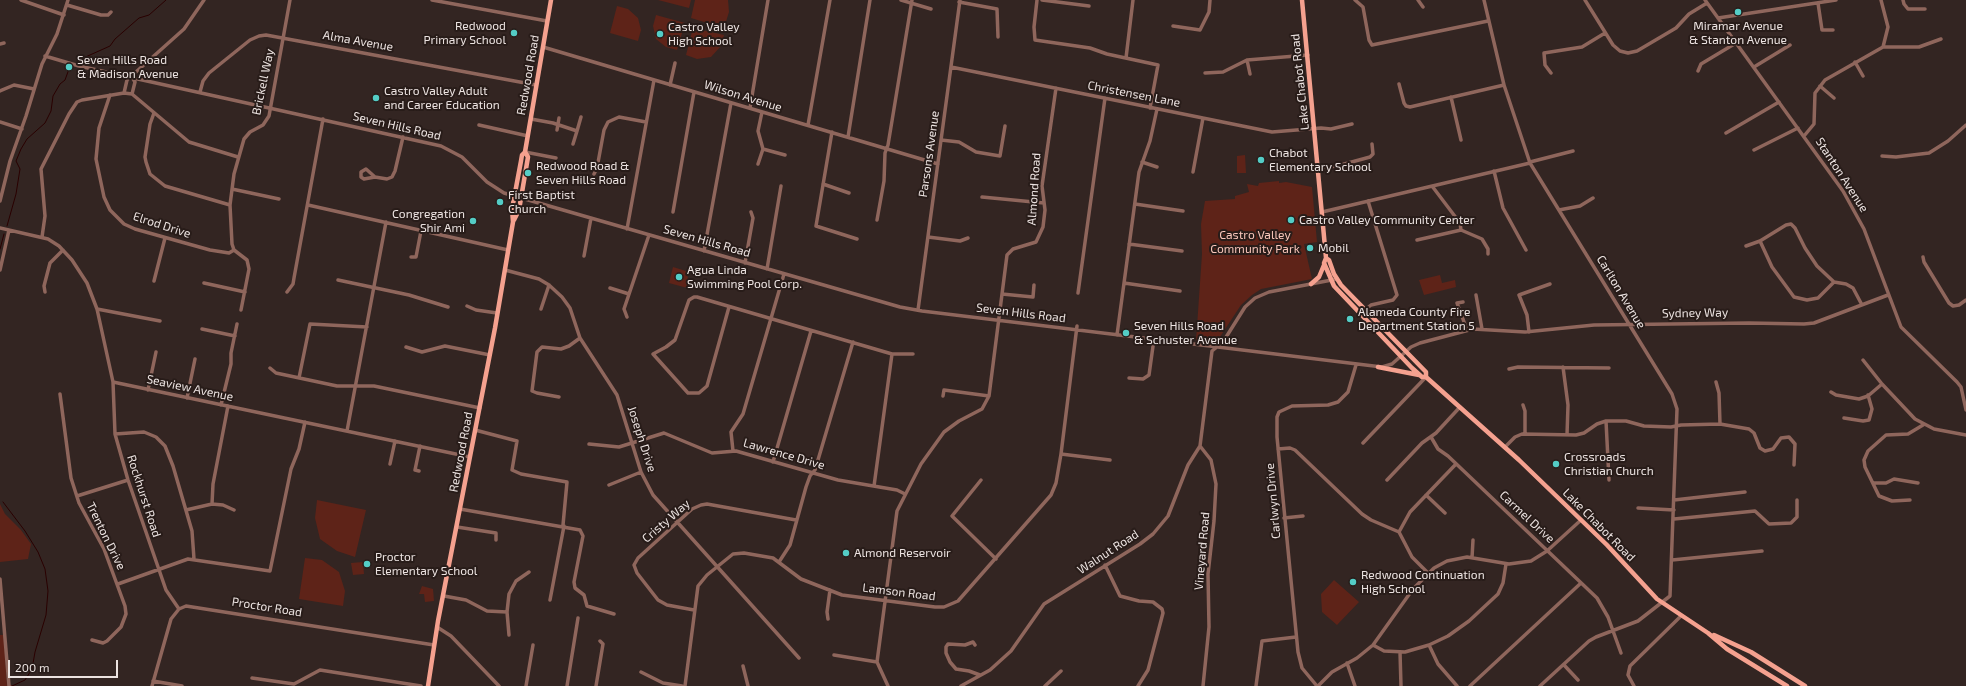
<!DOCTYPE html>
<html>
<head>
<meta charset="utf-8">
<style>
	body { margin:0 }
	#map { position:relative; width:1966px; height:686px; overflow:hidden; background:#332522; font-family:"Exo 2",sans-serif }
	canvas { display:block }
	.scale { position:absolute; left:8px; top:660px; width:110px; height:18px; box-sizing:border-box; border:2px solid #ece3e1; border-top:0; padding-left:5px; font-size:12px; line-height:14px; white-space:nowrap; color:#ece3e1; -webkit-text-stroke:3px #281c19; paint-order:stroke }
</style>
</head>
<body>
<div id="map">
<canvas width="1966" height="686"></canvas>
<div class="scale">200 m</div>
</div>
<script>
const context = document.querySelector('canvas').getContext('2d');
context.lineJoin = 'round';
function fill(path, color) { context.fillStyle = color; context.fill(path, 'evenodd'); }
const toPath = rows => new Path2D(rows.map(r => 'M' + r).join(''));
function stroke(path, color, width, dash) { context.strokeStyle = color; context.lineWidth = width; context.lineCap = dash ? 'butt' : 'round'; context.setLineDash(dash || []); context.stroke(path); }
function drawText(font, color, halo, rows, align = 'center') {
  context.font = font + ' "Exo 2",sans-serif'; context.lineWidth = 4; context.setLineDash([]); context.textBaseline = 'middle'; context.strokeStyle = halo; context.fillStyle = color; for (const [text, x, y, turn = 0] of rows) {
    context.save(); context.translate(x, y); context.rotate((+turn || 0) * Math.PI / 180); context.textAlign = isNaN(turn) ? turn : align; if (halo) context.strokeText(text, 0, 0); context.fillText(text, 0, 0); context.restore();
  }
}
const green = toPath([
	[658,0,691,0,689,8],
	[695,0,728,0,729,12,724,28,691,18],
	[617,6,628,9,638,18,641,30,638,41,610,33],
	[656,15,685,23,677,50,666,47,656,39,653,26],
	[693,28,724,35,721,46,711,57,697,59,686,55],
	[1245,155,1246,173,1237,173,1237,156],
	[1279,181,1279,183,1286,182,1312,187,1317,242,1304,244,1312,279,1261,289,1252,295,1241,305,1218,340,1215,343,1196,341,1202,254,1201,224,1205,201,1235,199,1235,196,1249,192,1247,184,1258,186,1259,183],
	[673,267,686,271,691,289,669,283],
	[1440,275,1442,283,1455,280,1456,287,1424,295,1419,280],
	[317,500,366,510,355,557,337,551,320,539,315,518],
	[0,504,5,514,21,530,31,544,28,559,0,562],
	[305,558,322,560,339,572,345,591,343,606,299,599],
	[363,562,364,574,353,575,351,563],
	[1334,580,1359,602,1337,625,1322,612,1321,594],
	[422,586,433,589,434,601,425,602,424,594,419,594],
	[0,635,4,635,7,685,17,686,0,686]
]);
const stream = toPath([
	[81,59,110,46,115,39,139,18,149,15,166,0],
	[7,226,16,194,20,169,16,161,21,149,27,139,45,123,51,111,53,96,60,84,65,80,69,69],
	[0,249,4,234],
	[3,502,25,531,38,552,45,569,48,591,46,615,35,652,32,669,25,680,12,686]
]);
const minor = toPath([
	[21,0,64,15],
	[432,0,547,21],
	[901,0,931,9],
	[1037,0,1034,27,1035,40,1090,48,1107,54,1158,65,1150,108],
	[1042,0,1089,6],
	[1355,0,1363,7,1369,40,1372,45,1488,21],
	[1418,0,1423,7],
	[1484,0,1504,85,1530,163,1672,394,1677,409,1670,596,1638,621,1596,637,1589,641,1540,686],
	[1585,0,1613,45,1620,51,1628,53,1637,51,1676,28,1689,14,1707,3],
	[1705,0,1843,191,1864,229,1901,327,1957,382,1961,387,1966,410],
	[1881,0,1888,27,1883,47],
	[1903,0,1904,4,1908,9,1925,9],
	[959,2,997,9,998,37],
	[1818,3,1822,30,1833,30],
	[67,5,101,15,108,15,111,12],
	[1718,18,1836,0],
	[1173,26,1200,30,1209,12,1210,0],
	[0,44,4,43],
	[543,47,938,164],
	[45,56,79,66,441,146,462,157,487,182,504,193,900,307,922,311,1382,367,1392,364,1411,347,1420,343,1473,329,1525,332,1594,325,1749,323,1804,324,1814,323,1888,295],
	[1126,58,1133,0],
	[1247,60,1250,74],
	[1855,62,1863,76],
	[951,67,1272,132,1321,128,1331,129,1352,124],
	[1754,67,1790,45],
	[1698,71,1701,64,1736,43],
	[1205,73,1223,72,1247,60,1308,55],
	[1551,73,1545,65,1544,53,1582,47,1605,33],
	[1399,84,1404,103,1406,106,1410,107,1504,85],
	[670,85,675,63],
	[1820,86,1834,98],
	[0,91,14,85,34,89],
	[200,92,203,81,209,73,250,40,259,36,266,35,536,85],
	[124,93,127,80,184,29,204,0],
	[132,94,135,82,132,77],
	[110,95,99,128,96,159,104,197,110,210,124,224,135,229,210,250,229,253,234,250],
	[1451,97,1461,140],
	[750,108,768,0],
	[154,113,150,124,145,157,146,162,150,174,165,186,230,205],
	[531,119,553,123,577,131,581,117],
	[0,122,22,129],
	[479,125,528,136],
	[808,125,830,0],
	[557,130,559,118],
	[832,132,816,226,857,239],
	[1726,133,1779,102],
	[1804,136,1814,124,1815,93,1825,80,1883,47,1919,47,1941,39],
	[848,137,870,0],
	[941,140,959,142,976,152,1000,156,1005,126],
	[573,144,577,131],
	[763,149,785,155],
	[1754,150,1798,128],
	[525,152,556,158],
	[1882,156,1896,157,1929,153,1948,141,1966,125],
	[1142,162,1157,167],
	[1530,162,1573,151],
	[758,164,763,149,758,131,762,112],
	[1318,168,1337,166,1370,157,1373,154,1372,144],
	[1494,171,1503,208,1526,250],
	[1193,172,1203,118],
	[594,174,597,168,604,130,608,122,619,117,646,122],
	[375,177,364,179,361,177,361,172,366,169,375,177,387,179,392,177,395,171,403,137],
	[823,184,849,193],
	[1432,186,1460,223,1461,230],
	[232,189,279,199],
	[982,197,1044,203],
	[0,201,10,161,26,116,42,64,57,34,68,0],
	[1135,204,1183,211],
	[308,205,508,250],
	[1559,210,1580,206,1593,198],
	[673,212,694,92],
	[1322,212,1530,163],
	[877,220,884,181,885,153,888,145,912,0],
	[0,228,48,239,59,246,72,260,87,283,97,309,113,382,470,457],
	[627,229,654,80],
	[42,237,45,216,41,169,69,114,77,102,82,100,124,93,132,94,189,142,238,157],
	[928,237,960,241,968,238],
	[1417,240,1461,230,1482,239,1488,249,1488,254],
	[1760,241,1772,267,1794,297,1807,300,1818,298,1834,282],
	[1129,244,1182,251],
	[1746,246,1760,241,1786,225,1791,224,1795,228,1805,248,1817,266,1834,282,1846,284,1853,288,1862,305],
	[704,251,731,103],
	[584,256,591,218],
	[411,257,416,257,421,231],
	[1923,257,1924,262,1949,303,1953,306,1959,305,1966,300],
	[745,263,753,218,751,212],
	[767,269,781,186],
	[0,270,9,230],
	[505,270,539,279,549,285,562,297,570,308,580,338,617,395,641,472,653,495,799,658],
	[338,280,409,295,448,307],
	[154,281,165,238],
	[204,283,245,292],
	[1124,283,1180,291],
	[610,288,629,294],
	[45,292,44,286,50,263,63,250],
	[287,292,293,284,294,278,323,119],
	[1078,293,1105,98],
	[1002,294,1033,297,1034,285],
	[1476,295,1482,329],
	[1463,302,1457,303,1467,330],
	[467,306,476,310,497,313],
	[729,307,707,386,699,393,688,393,653,354,666,347,675,340,689,300,694,297,697,297,892,354,913,354],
	[97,309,160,321],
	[541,309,549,285],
	[241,310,249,269,247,260,234,250,232,244,230,205,234,174,244,139,250,132,263,125,269,116,290,0],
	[918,310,960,0],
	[1360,314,1371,305,1393,300,1397,295,1368,201],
	[627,317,624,309,649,235],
	[202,329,235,336],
	[1529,332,1527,315,1519,295,1550,284],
	[1117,335,1139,172,1150,141,1157,109],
	[406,347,422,352,445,346,490,355],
	[1863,360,1882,384,1915,419,1934,429,1966,435],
	[1563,367,1568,405,1567,435],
	[270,368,276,373,337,386,374,386,480,408],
	[1509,369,1518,367,1609,368],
	[299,378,310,324,367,327],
	[1129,378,1143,379,1149,375,1154,339],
	[113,382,115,434,128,480,166,590,179,609],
	[1716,382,1719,393,1720,424],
	[148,390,156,352],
	[1831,392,1836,395,1859,399,1868,396,1882,384],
	[60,394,71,478,79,503,104,549,125,606,126,614,121,627,107,641,103,643,92,640],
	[943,396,944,390,989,396],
	[559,397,537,393,532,391,537,352,542,347,561,349,569,346,580,338],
	[187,398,195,359],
	[221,405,231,364,231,353,237,324],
	[1523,405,1525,411,1525,433],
	[1844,418,1863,421,1869,420,1872,409,1868,395],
	[1606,421,1609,480],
	[475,430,517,441,512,470,521,474,567,482,563,525],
	[347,431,386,222],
	[115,434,144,432,156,437,165,446,173,466,192,531,194,559],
	[1431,437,1438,449,1448,456,1597,598,1608,617,1621,653],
	[1363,443,1426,377],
	[589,444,619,447,664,433,712,453,736,451,838,480,897,490,905,494],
	[1200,446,1211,460,1216,484,1214,521,1208,574,1209,627,1203,686],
	[1505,447,1515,437,1522,434,1576,435,1584,433,1597,424,1606,421,1626,421,1644,426,1671,427,1681,425,1720,424,1749,429,1754,433,1760,448,1765,451,1773,449,1781,438,1789,437,1795,444,1794,465],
	[1278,449,1290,448,1295,450,1362,514,1371,520,1399,532,1412,557,1428,573],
	[733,451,731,432,743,414,784,274],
	[1061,454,1110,460],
	[773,462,811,331],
	[390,464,395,441],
	[419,471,415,470,420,446],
	[981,480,952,516,996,559],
	[1387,480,1422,443,1436,433,1460,407],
	[1874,483,1886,483,1894,479,1918,483],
	[609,485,641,472],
	[874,486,892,354],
	[1426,495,1445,513],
	[77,496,128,480],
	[1674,500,1745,492],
	[1910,500,1892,501,1879,496,1865,467,1864,460,1868,451,1886,435,1908,434,1923,425],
	[212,504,213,484,228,406],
	[1638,508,1674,510],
	[460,509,580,530,583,536,574,582,575,588,584,595,587,606,614,614],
	[186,510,212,504,223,505,234,510],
	[1284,518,1303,516],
	[1674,519,1755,511,1769,524,1791,523,1797,517,1797,500],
	[457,527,496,533,496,540],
	[1399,532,1410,512,1456,464],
	[1472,558,1473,540],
	[1672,560,1762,551],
	[779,562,790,545,806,487,810,476,815,470,853,342],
	[1105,565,1120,596,1139,601,1153,602,1162,609,1163,613,1148,670,1138,686],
	[0,579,9,686],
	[118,584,188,559,270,571,291,469,299,449,305,422],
	[444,596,466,600,487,611,507,612],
	[550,600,564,526],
	[694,610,667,605,658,600,637,573,634,565,638,558,692,509,701,505,707,504,796,520],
	[828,619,827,612,830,590],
	[437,627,451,636,499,686],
	[509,635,507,612,509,594,516,581,529,572],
	[975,645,973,642,965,645,948,644,946,647,946,653,950,662,956,669,969,671,980,675],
	[1373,645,1384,651,1405,652,1429,645,1448,636,1469,621,1498,594,1503,583,1506,564],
	[1429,645,1438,664,1457,686],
	[1400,652,1401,686],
	[834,655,877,662],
	[1347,663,1355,686],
	[1564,665,1578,680],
	[743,666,748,686],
	[641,672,663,683,682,686],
	[252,678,294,684,320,670,421,686],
	[153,681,182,686],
	[152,686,171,619,179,609,186,606,434,645],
	[526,686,533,645],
	[567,686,578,618],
	[596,686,603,644,600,641],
	[685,686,698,586,707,575,733,554,744,553,773,558,801,579,842,595,935,607,944,607,958,601,1051,495,1056,483,1061,454,1077,326],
	[888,686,877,662,897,511,921,464,944,432,959,421,982,409,989,396,1007,255,1013,249,1036,242,1043,227,1045,210,1042,186,1056,88],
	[961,686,990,670,1011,651,1044,604,1140,544,1153,534,1168,516,1188,465,1200,446,1212,351,1223,342,1245,307,1255,298,1269,292,1337,279],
	[1045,686,1061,671],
	[1256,686,1262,641,1296,637],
	[1317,686,1302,668,1298,652,1277,437,1277,417,1279,412,1292,406,1328,405,1338,402,1348,392,1356,365],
	[1318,686,1332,672,1357,658,1373,645,1413,589,1434,568,1447,561,1467,557,1509,564,1531,561,1547,551,1581,520],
	[1470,686,1581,583],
	[1634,686,1628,675,1630,666,1681,616]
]);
const major = toPath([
	[1302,0,1326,258,1329,260,1334,274,1341,285,1426,372,1426,377],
	[514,220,519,210,528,157,525,152],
	[1326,258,1324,263,1334,286,1412,368,1422,377,1426,377,1519,460,1607,545,1657,599,1708,633,1727,649,1787,686],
	[1311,284,1319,277,1324,265],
	[1378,367,1419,375],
	[1714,635,1751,652,1805,686],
	[428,686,438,621,495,328,513,222,512,209,521,161,522,155,525,152,551,0]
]);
const markers = [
	[1738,12,4,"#54cdc6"],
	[514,33,4,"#54cdc6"],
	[660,34,4,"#54cdc6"],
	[69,67,4,"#54cdc6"],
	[376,98,4,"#54cdc6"],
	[1261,160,4,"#54cdc6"],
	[528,173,4,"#54cdc6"],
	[500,202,4,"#54cdc6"],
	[1291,220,4,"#54cdc6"],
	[473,221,4,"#54cdc6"],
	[1310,248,4,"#54cdc6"],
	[679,277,4,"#54cdc6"],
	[1350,319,4,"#54cdc6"],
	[1126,333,4,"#54cdc6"],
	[1556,464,4,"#54cdc6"],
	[846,553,4,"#54cdc6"],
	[367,564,4,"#54cdc6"],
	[1353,582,4,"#54cdc6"]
];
const poiNames = [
	["Redwood",506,26,"right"],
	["Primary School",506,40,"right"],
	["Miramar Avenue",1738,26,"center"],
	["& Stanton Avenue",1738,40,"center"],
	["Castro Valley",668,27],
	["High School",668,41],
	["Seven Hills Road",77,60],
	["& Madison Avenue",77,74],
	["Castro Valley Adult",384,91],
	["and Career Education",384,105],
	["Chabot",1269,153],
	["Elementary School",1269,167],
	["Redwood Road &",536,166],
	["Seven Hills Road",536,180],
	["First Baptist",508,195],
	["Church",508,209],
	["Congregation",465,214,"right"],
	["Shir Ami",465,228,"right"],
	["Castro Valley Community Center",1299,220],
	["Mobil",1318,248],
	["Agua Linda",687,270],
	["Swimming Pool Corp.",687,284],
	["Alameda County Fire",1358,312],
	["Department Station 5",1358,326],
	["Seven Hills Road",1134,326],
	["& Schuster Avenue",1134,340],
	["Crossroads",1564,457],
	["Christian Church",1564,471],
	["Almond Reservoir",854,553],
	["Proctor",375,557],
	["Elementary School",375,571],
	["Redwood Continuation",1361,575],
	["High School",1361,589]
];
const streetNames = [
	["Alma Avenue",358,41,10],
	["Redwood Road",528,75,-80],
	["Brickell Way",263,82,-78],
	["Lake Chabot Road",1300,82,-96],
	["Christensen Lane",1134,94,11],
	["Wilson Avenue",743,96,17],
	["Seven Hills Road",397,126,13],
	["Parsons Avenue",929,154,-82],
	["Stanton Avenue",1842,175,57],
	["Almond Road",1034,189,-86],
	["Elrod Drive",162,225,18],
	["Seven Hills Road",707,241,16],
	["Carlton Avenue",1621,292,59],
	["Seven Hills Road",1021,313,7],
	["Sydney Way",1695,313,-1],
	["Seaview Avenue",190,388,12],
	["Joseph Drive",642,439,72],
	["Redwood Road",461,452,-79],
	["Lawrence Drive",784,454,16],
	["Rockhurst Road",144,496,72],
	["Carlwyn Drive",1273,501,-95],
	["Carmel Drive",1527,517,43],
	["Cristy Way",666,521,-41],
	["Lake Chabot Road",1599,525,45],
	["Trenton Drive",106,536,64],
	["Vineyard Road",1202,551,-85],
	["Walnut Road",1108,552,-33],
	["Lamson Road",899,592,7],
	["Proctor Road",267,607,9]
];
const parkNames = [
	["Castro Valley",1255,235],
	["Community Park",1255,249]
];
fill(green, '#5e2318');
stroke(stream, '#2a0100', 1);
stroke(minor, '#8f665c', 3.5);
stroke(major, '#f5a18f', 4.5);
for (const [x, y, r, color] of markers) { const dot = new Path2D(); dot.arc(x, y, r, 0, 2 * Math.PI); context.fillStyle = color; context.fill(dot); stroke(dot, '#281c19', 1.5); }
drawText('12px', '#ece3e1', '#281c19', poiNames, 'left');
drawText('12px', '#ece3e1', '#281c19', streetNames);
drawText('12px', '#f9c6ba', '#281c19', parkNames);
</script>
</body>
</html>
